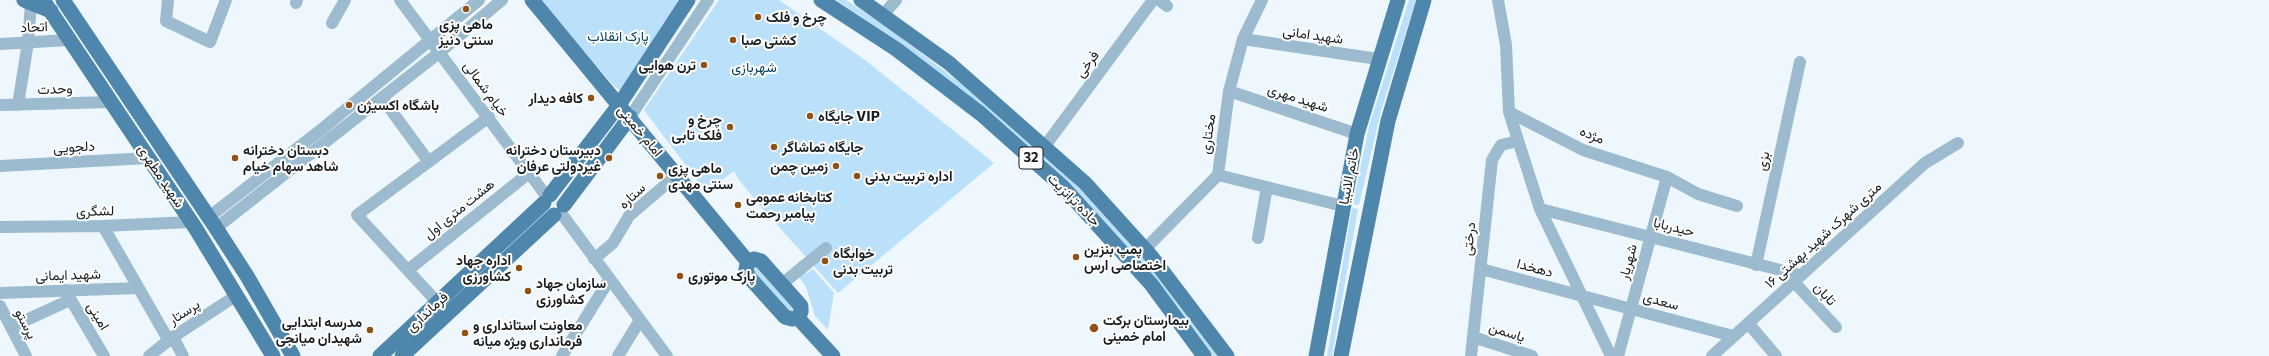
<!DOCTYPE html>
<html>
<head>
<meta charset="utf-8">
<style>
	body { margin:0 }
	canvas { display:block; background:#eef7fe }
</style>
</head>
<body>
<canvas width="2269" height="356"></canvas>
<script>
const context = document.querySelector('canvas').getContext('2d');
context.lineJoin = 'round';
function fill(path, color) { context.fillStyle = color; context.fill(path, 'evenodd'); }
const toPath = rows => new Path2D(rows.map(r => 'M' + r).join(''));
function stroke(path, color, width, dash) { context.strokeStyle = color; context.lineWidth = width; context.lineCap = dash ? 'butt' : 'round'; context.setLineDash(dash || []); context.stroke(path); }
function drawText(font, color, halo, rows, align = 'center') {
  context.font = font + ' Commissioner,Vazirmatn,sans-serif'; context.lineWidth = 4; context.setLineDash([]); context.textBaseline = 'middle'; context.strokeStyle = halo; context.fillStyle = color; for (const [text, x, y, turn = 0] of rows) {
    context.save(); context.translate(x, y); context.rotate((+turn || 0) * Math.PI / 180); context.textAlign = isNaN(turn) ? turn : align; if (halo) context.strokeText(text, 0, 0); context.fillText(text, 0, 0); context.restore();
  }
}
const green = toPath([
	[539,0,685,0,620,90,615,87],
	[719,0,779,0,865,60,994,163,838,293,762,208,739,180,734,171,706,192,644,110],
	[836,0,846,0,891,30,980,98,1045,153,1107,217,1172,291,1221,356,1213,356,1149,273,1041,156,899,42],
	[1409,0,1416,0,1381,111,1359,205,1353,204,1369,126],
	[1352,208,1358,209,1332,356,1327,356],
	[755,262,798,306,792,317,750,275],
	[813,269,834,293,828,330,815,316,806,287,798,276,802,272,806,274]
]);
const minor = toPath([
	[168,0,166,21,210,42,226,0],
	[400,0,547,197],
	[1159,0,1167,6],
	[1498,0,1506,45,1509,112,1540,209,1611,356],
	[296,3,297,0],
	[883,15,896,0],
	[332,23,345,0],
	[1243,39,1378,59],
	[0,44,69,40],
	[1229,91,1357,134],
	[382,98,429,162],
	[0,105,111,102],
	[18,105,28,42,31,3],
	[1509,112,1583,150,1667,177,1698,194,1737,206],
	[630,117,708,0],
	[1045,146,1153,0],
	[0,166,149,158],
	[1218,175,1343,206],
	[1540,209,1800,275],
	[561,213,667,356],
	[209,217,322,129,479,0],
	[103,226,169,341],
	[0,227,103,226,191,222],
	[216,228,440,52,502,0],
	[1258,238,1267,187],
	[1145,249,1218,175,1229,91,1243,39,1262,0],
	[594,259,613,243,629,216,677,175],
	[1756,265,1800,62],
	[1481,269,1733,336],
	[408,270,529,173],
	[1793,281,1836,327],
	[782,284,826,248],
	[65,290,104,356],
	[0,293,137,288],
	[437,302,357,215,489,117],
	[0,306,26,356],
	[1748,323,1776,356],
	[11,327,70,300],
	[173,337,183,356],
	[1473,337,1532,356],
	[149,356,173,337,237,295],
	[562,356,609,280],
	[618,356,640,320],
	[1471,356,1492,160,1501,145,1518,141],
	[1618,356,1667,177],
	[1712,356,1925,163,1958,143]
]);
const major = toPath([
	[24,0,51,11],
	[43,0,196,229,273,356],
	[63,0,216,228,247,276,293,356],
	[532,0,748,262],
	[821,0,896,49,981,114,1063,187,1151,284,1204,356],
	[861,0,949,63,1085,183,1151,256,1227,356],
	[550,195,619,105,688,0],
	[564,205,630,117],
	[754,259,761,261,801,306,801,312,798,318,792,319,785,317,748,276,746,269,748,262,754,259],
	[798,318,833,356],
	[380,356,544,203],
	[402,356,554,215],
	[1316,356,1357,134,1398,0],
	[1341,356,1388,121,1424,0]
]);
const markers = [
	[466,9,4,"#905117"],
	[758,17,4,"#905117"],
	[733,40,4,"#905117"],
	[704,65,4,"#905117"],
	[591,98,4,"#905117"],
	[349,105,4,"#905117"],
	[810,116,4,"#905117"],
	[730,127,4,"#905117"],
	[774,147,4,"#905117"],
	[235,158,4,"#905117"],
	[609,158,4,"#905117"],
	[836,166,4,"#905117"],
	[660,176,4,"#905117"],
	[857,176,4,"#905117"],
	[738,205,4,"#905117"],
	[1076,257,4,"#905117"],
	[825,261,4,"#905117"],
	[519,268,4,"#905117"],
	[680,276,4,"#905117"],
	[528,291,4,"#905117"],
	[1094,328,5,"#905117"],
	[370,330,4,"#905117"],
	[465,333,4,"#905117"]
];
const shields = [
	[1031,158,24]
];
const shieldNames = [
	["32",1031,158]
];
const poiNames = [
	["چرخ و فلک",766,17],
	["ماهی پزی",466,24,"center"],
	["سنتی دنیز",466,40,"center"],
	["کشتی صبا",741,40],
	["ترن هوایی",696,65,"right"],
	["کافه دیدار",583,98,"right"],
	["باشگاه اکسیژن",357,105],
	["جایگاه VIP",818,116],
	["چرخ و",722,119,"right"],
	["فلک تابی",722,135,"right"],
	["جایگاه تماشاگر",782,147],
	["دبستان دخترانه",243,150],
	["شاهد سهام خیام",243,166],
	["دبیرستان دخترانه",601,150,"right"],
	["غیردولتی عرفان",601,166,"right"],
	["زمین چمن",828,166,"right"],
	["ماهی پزی",668,168],
	["سنتی مهدی",668,184],
	["اداره تربیت بدنی",865,176],
	["کتابخانه عمومی",746,197],
	["پیامبر رحمت",746,213],
	["پمپ بنزین",1084,249],
	["اختصاصی ارس",1084,265],
	["خوابگاه",833,253],
	["تربیت بدنی",833,269],
	["اداره جهاد",511,260,"right"],
	["کشاورزی",511,276,"right"],
	["پارک موتوری",688,276],
	["سازمان جهاد",536,283],
	["کشاورزی",536,299],
	["بیمارستان برکت",1103,320],
	["امام خمینی",1103,336],
	["مدرسه ابتدایی",362,322,"right"],
	["شهیدان میانجی",362,338,"right"],
	["معاونت استانداری و",473,325],
	["فرمانداری ویژه میانه",473,341]
];
const streetNames = [
	["اتحاد",34,27,-3],
	["شهید امانی",1313,35,8],
	["فرخی",1087,64,-53],
	["وحدت",55,89,-2],
	["خیام شمالی",486,89,53],
	["شهید مهری",1298,98,18],
	["امام خمینی",640,131,50],
	["مختاری",1208,134,-82],
	["مژده",1592,135,22],
	["دلجویی",74,147,-3],
	["بزی",1763,161,-78],
	["شهید مطهری",161,176,56],
	["خاتم الانبیا",1349,176,-79],
	["ستاره",632,196,-43],
	["جاده ترانزیت",1074,200,45],
	["هشت متری اول",459,209,-39],
	["لشگری",95,211,-1],
	["حیدربابا",1674,227,14],
	["۱۶ متری شهرک شهيد بهشتی",1823,235,-42],
	["درختی",1469,239,-84],
	["شهریار",1628,262,-75],
	["دهخدا",1535,268,15],
	["شهید ایمانی",68,275,-2],
	["تابان",1825,294,47],
	["سعدی",1661,301,15],
	["پرستار",184,312,-33],
	["فرمانداری",427,312,-43],
	["امینی",98,316,59],
	["پرستو",26,324,63],
	["یاسمن",1507,332,18]
];
const parkNames = [
	["پارک انقلاب",618,36],
	["شهربازی",754,67]
];
fill(green, '#bbe0f9');
stroke(minor, '#9dbbcf', 12);
stroke(major, '#4f87ac', 15);
for (const [x, y, r, color] of markers) { const dot = new Path2D(); dot.arc(x, y, r, 0, 2 * Math.PI); context.fillStyle = color; context.fill(dot); stroke(dot, '#fff', 1.5); }
for (const [x, y, w] of shields) { const box = new Path2D(); box.roundRect(x - w / 2, y - 11, w, 22, 3); context.fillStyle = '#fff'; context.fill(box); stroke(box, '#191d20', 1); }
drawText('bold 13px', '#191d20', null, shieldNames);
drawText('bold 14px', '#191d20', '#fff', poiNames, 'left');
drawText('14px', '#191d20', '#fff', streetNames);
drawText('14px', '#07415f', '#fff', parkNames);
</script>
</body>
</html>
